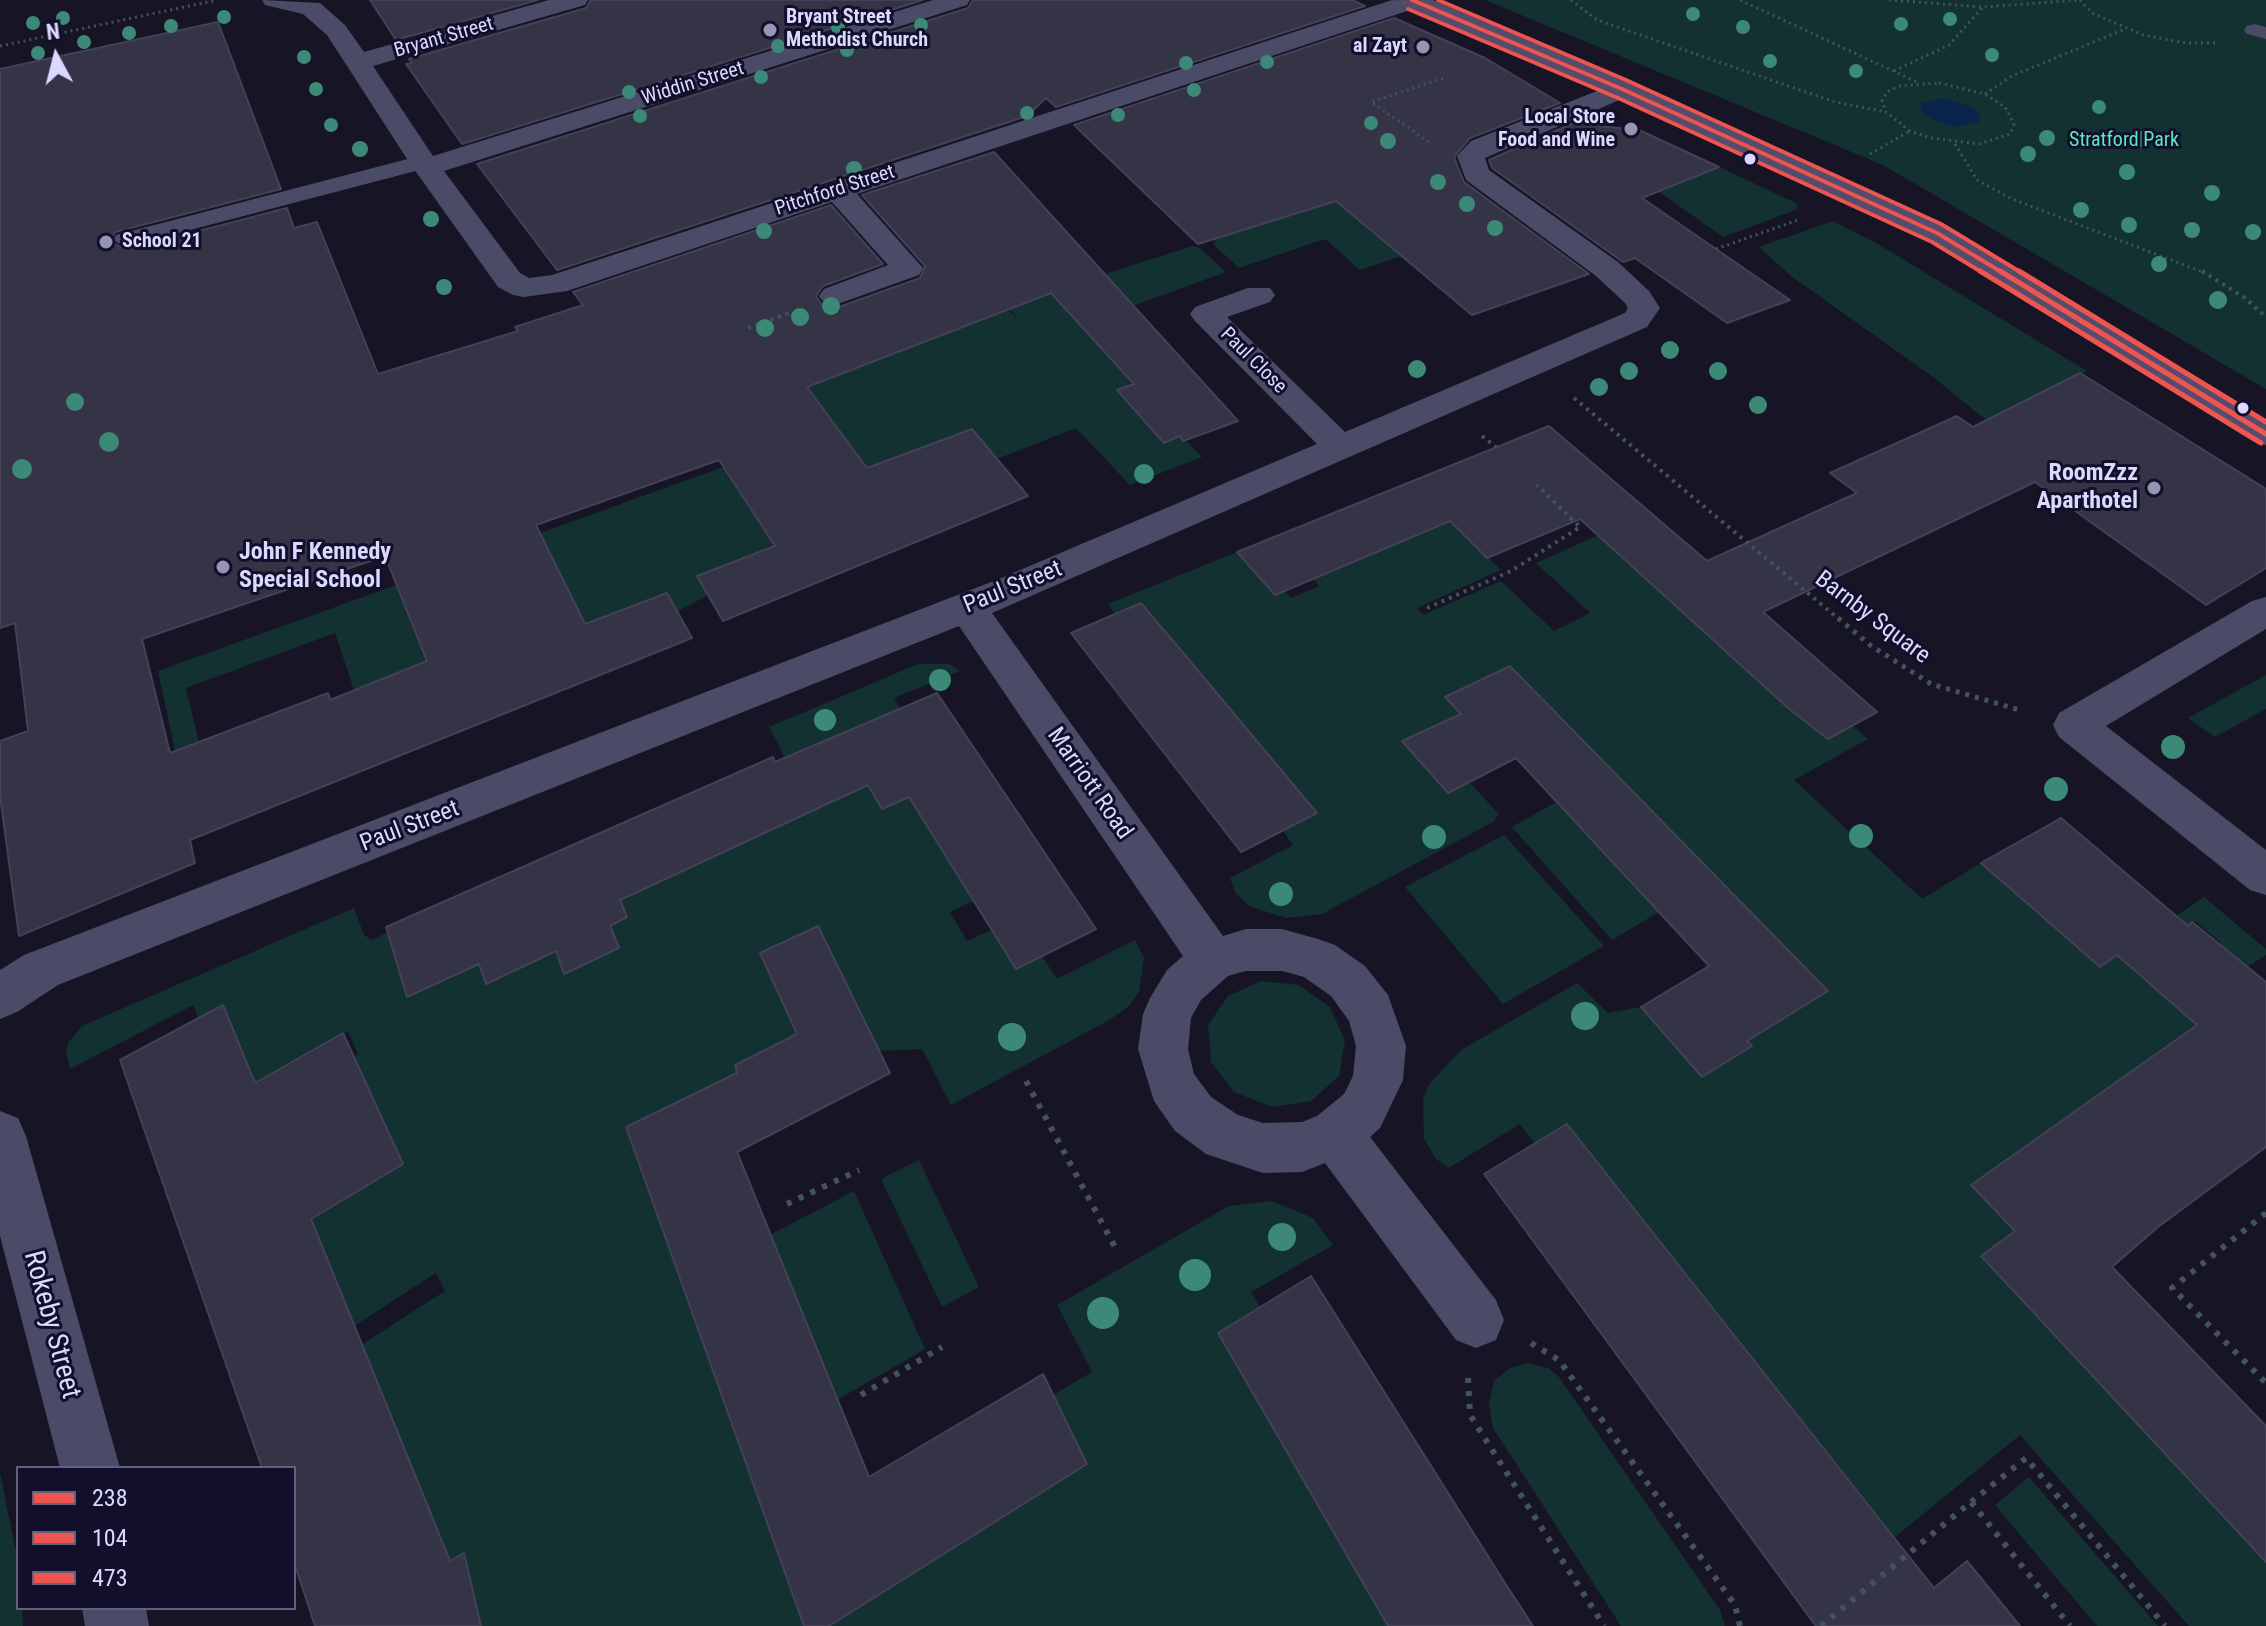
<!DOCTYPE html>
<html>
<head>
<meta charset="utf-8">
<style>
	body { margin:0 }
	#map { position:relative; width:2266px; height:1626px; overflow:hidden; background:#171525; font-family:"Roboto Condensed",sans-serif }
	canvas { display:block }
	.legend { position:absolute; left:16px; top:1466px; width:280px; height:144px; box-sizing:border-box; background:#120f2b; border:2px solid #626080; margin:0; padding:10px 14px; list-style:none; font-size:24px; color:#dbd9ff }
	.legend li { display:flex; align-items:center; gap:16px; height:40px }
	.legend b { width:40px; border:2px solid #626080 }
	.north { position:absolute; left:16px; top:16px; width:80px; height:80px; -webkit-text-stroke:6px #120f2b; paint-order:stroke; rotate:353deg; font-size:22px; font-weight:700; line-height:32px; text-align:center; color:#dbd9ff }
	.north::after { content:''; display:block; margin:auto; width:28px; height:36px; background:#dbd9ff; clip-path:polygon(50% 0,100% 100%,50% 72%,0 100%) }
</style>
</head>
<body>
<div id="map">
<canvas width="2266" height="1626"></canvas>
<ul class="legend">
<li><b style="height:10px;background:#ee5450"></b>238</li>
<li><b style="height:10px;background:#ee5450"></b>104</li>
<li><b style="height:10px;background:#ee5450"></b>473</li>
</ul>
<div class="north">N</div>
</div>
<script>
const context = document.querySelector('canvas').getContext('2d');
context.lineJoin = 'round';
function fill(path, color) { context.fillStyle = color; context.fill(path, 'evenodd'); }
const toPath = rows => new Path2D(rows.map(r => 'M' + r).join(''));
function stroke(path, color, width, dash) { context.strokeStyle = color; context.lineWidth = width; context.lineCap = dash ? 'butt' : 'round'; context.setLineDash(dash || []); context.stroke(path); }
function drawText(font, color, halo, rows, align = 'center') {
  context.font = font + ' "Roboto Condensed",sans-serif'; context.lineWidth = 6; context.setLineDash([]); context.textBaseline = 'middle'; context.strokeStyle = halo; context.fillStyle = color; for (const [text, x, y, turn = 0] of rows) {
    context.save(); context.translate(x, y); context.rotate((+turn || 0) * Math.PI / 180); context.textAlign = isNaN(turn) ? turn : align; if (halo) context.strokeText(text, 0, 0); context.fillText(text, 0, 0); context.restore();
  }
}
const green = toPath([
	[1485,0,2266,0,2266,389,1883,165],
	[1719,167,1796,203,1798,209,1723,237,1658,191],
	[1329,195,1402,256,1360,270,1325,239,1239,268,1213,244,1216,242,1213,239,1306,210],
	[1833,221,1878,244,2087,371,1986,420,1933,377,1791,276,1759,247],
	[1193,246,1200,248,1226,272,1105,316,1089,332,1134,384,1117,391,1138,413,1155,408,1202,457,1130,485,1076,428,997,459,972,429,775,546,697,576,708,595,677,612,666,593,585,624,566,587,420,642,435,683,361,711,335,633,186,688,206,772,182,783,158,671,734,463,733,316,796,392,1007,309,1022,322,1009,309,1010,304],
	[1531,487,1477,548,1501,570,1417,608,1423,615,1501,581,1554,631,1590,613,1536,563,1598,535,1827,739,1852,725,1868,739,1794,780,1922,899,1981,863,2099,967,2117,955,2197,1025,2057,1124,2015,1231,1981,1256,2266,1557,2266,1626,2189,1626,2020,1435,1895,1537,1567,1125,1534,1143,1520,1124,1449,1168,1436,1159,1424,1138,1423,1098,1430,1083,1461,1050,1577,983,1608,1013,1641,1007,1702,1077,1751,1046,1747,1041,1827,991,1511,667,1445,697,1463,717,1403,741,1447,793,1469,782,1499,814,1493,822,1322,914,1286,918,1249,906,1235,892,1230,878,1293,845,1283,831,1316,812,1142,603,1115,614,1108,604,1237,552,1275,595,1284,591,1291,598,1319,586,1313,579],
	[918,664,949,664,960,671,894,698,900,709,909,797,973,901,950,912,967,941,991,930,1016,969,1042,956,1057,979,1135,940,1144,958,1139,992,1129,1006,1111,1019,951,1105,922,1049,879,1051,818,926,760,953,797,1034,735,1065,737,1073,626,1127,804,1626,481,1626,464,1553,428,1573,361,1345,445,1291,436,1273,354,1326,311,1219,402,1164,264,1107,358,1054,348,1032,255,1083,223,1005,198,1018,193,1005,70,1069,66,1053,68,1043,82,1026,354,908,364,935,372,940,387,932,407,997,479,964,487,984,556,951,564,974,619,948,610,926,627,917,620,900,785,758,769,727],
	[2266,675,2266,709,2215,737,2188,718],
	[1556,802,1659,912,1612,940,1512,827],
	[1504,835,1604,946,1503,1004,1405,887],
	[2204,897,2266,949,2266,955,2241,971,2214,949,2221,943,2195,921,2188,925,2176,916],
	[1261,981,1299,985,1330,1007,1345,1041,1339,1076,1311,1101,1272,1107,1234,1092,1211,1062,1208,1025,1228,996],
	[919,1160,979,1287,942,1307,881,1179],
	[854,1191,925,1349,837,1400,770,1235],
	[1272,1201,1313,1218,1333,1245,1251,1292,1260,1307,1219,1333,1388,1626,829,1626,1087,1464,1053,1395,1092,1372,1057,1305,1229,1206],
	[1528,1363,1548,1368,1559,1377,1720,1610,1725,1626,1621,1626,1493,1428,1489,1404,1494,1381,1510,1368],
	[0,1473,18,1561,18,1608,22,1608,23,1626,0,1626],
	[2029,1477,2158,1626,2097,1626,1995,1505]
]);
const water = toPath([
	[1945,98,1974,108,1980,113,1979,122,1955,127,1935,121,1921,112,1922,103]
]);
const building = toPath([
	[370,0,538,0,396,40,370,0],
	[591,0,923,0,462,144,406,64,412,63,409,59,586,8,591,0],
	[973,0,1352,0,1365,6,1056,107,1046,98,1027,116,557,270,477,164,968,8,973,0],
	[1394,18,1485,58,1560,103,1470,138,1454,157,1464,182,1589,274,1472,315,1336,201,1198,244,1074,125,1394,18],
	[218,22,281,189,115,232,110,241,126,250,287,208,294,228,317,222,378,374,518,331,515,327,583,305,573,292,831,205,883,264,823,286,816,296,822,305,836,308,920,278,925,266,862,195,994,152,1238,421,1183,441,1180,436,1164,443,1117,390,1134,384,1051,293,807,387,867,468,972,429,1028,496,723,621,697,576,775,546,719,460,536,525,585,624,667,593,692,638,190,840,195,863,19,936,0,796,0,741,28,731,15,623,0,628,0,69,218,22],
	[385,556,427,661,330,700,328,693,170,753,142,639,385,556],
	[1585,118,1599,126,1639,130,1719,167,1642,198,1790,300,1727,323,1635,258,1623,262,1492,168,1489,160,1585,118],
	[2080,373,2266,489,2266,568,2206,605,2035,482,1763,612,1877,712,1828,739,1788,708,1580,519,1487,558,1450,521,1275,595,1237,552,1549,426,1707,561,1857,493,1830,473,1957,416,1973,427,2080,373],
	[1141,603,1195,667,1317,813,1241,852,1071,633,1141,603],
	[1510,666,1828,991,1747,1041,1752,1046,1702,1077,1641,1007,1709,966,1516,758,1448,793,1402,741,1461,714,1445,697,1510,666],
	[937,693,1096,929,1016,969,909,797,882,809,868,785,620,900,627,917,610,926,619,948,564,974,556,951,486,984,479,964,407,997,386,927,773,757,775,762,937,693],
	[2061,818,2188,926,2192,922,2266,982,2266,1147,2158,1227,2112,1267,2266,1426,2266,1562,1981,1256,2015,1231,1971,1185,2197,1025,2117,955,2100,967,1981,863,2061,818],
	[818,926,890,1073,737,1152,869,1477,1043,1374,1087,1464,829,1626,804,1626,626,1127,737,1073,735,1065,797,1034,760,953,818,926],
	[223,1005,255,1083,343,1033,403,1164,311,1219,450,1561,464,1553,481,1626,315,1626,294,1562,294,1468,262,1468,120,1060,223,1005],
	[1567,1124,1934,1588,1967,1561,2020,1626,1816,1626,1484,1174,1567,1124],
	[1311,1276,1505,1583,1533,1626,1388,1626,1218,1333,1311,1276]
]);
const pathFar3 = toPath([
	[1571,0,1597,20,1835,102,1886,112],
	[1740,0,1917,82],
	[1889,0,1983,7,2079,0],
	[2080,0,2092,13,2143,35,2186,43,2216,43],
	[0,46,217,0],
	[1894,71,1949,45,1983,7],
	[1939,83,1985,94,2005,107,2014,124,2010,134,1979,144,1931,138,1910,131,1886,112,1882,101,1887,92,1899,86,1939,83],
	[1985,94,2012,76,2125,29],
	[1429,142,1371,102,1444,78],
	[1955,144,1977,180,2012,199,2205,273],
	[1870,154,1910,131],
	[1716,249,1798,220]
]);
const pathFar2 = toPath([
	[2202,271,2245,298,2266,317],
	[748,328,789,313],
	[1574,398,1840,620],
	[1482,436,1496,447],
	[1427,608,1511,571,1580,527,1537,485]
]);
const pathFar1 = toPath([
	[1838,618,1870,645,1931,684,2023,711]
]);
const path = toPath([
	[1026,1081,1117,1251],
	[787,1204,859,1170],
	[2266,1213,2172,1288,2266,1383],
	[1531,1343,1559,1360,1735,1605,1740,1626],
	[1468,1378,1470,1415,1604,1626],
	[861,1395,942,1347],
	[1971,1502,2026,1458,2165,1626],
	[1821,1626,1971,1502,2070,1626]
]);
const lane = toPath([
	[2254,24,2266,27,2266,39,2247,34,2244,30,2247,26,2254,24],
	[423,155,435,162,431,167,125,247,113,240,116,235,423,155]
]);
const street = toPath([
	[262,0,320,3,345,25,364,52,549,0,588,0,585,5,373,66,433,156,933,0,970,0,967,5,444,171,520,273,529,278,552,275,1392,0,1425,1,1422,6,857,194,923,268,919,275,835,305,824,303,819,296,824,289,888,265,832,202,567,291,524,297,513,295,498,287,409,162,327,35,303,14,265,5,262,0],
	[1622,81,1631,83,1635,89,1631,95,1485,158,1489,170,1618,262,1649,291,1660,308,1647,327,992,613,1223,936,1246,929,1282,929,1318,939,1335,945,1365,966,1388,995,1406,1046,1403,1080,1380,1128,1370,1137,1496,1300,1504,1320,1496,1340,1476,1348,1456,1340,1325,1163,1302,1172,1263,1173,1206,1154,1175,1131,1154,1101,1138,1049,1143,1014,1150,998,1167,970,1183,956,959,626,58,985,17,1012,0,1019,0,970,24,955,999,579,1317,444,1195,321,1190,314,1195,307,1248,288,1270,288,1275,295,1270,302,1227,317,1345,432,1625,313,1628,308,1625,303,1596,276,1466,180,1457,156,1471,141,1622,81],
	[1246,971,1282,971,1304,977,1331,996,1349,1021,1356,1046,1353,1076,1344,1094,1317,1116,1302,1122,1263,1123,1238,1115,1211,1097,1194,1074,1188,1049,1191,1018,1201,1000,1228,976,1246,971],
	[2266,597,2266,629,2106,726,2266,850,2266,895,2250,890,2059,737,2053,725,2059,713,2252,601,2266,597],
	[0,1111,18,1118,26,1136,120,1468,60,1468,0,1236,0,1111],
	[82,1608,146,1608,149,1626,85,1626,82,1608]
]);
const primary = toPath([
	[1400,0,1433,0,1631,83,1948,227,2266,419,2266,445,2254,442,1926,239,1613,95,1403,5,1400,0]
]);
const bus1Far1 = toPath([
	[1412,0,1622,89,1937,233,2003,273]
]);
const bus1 = toPath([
	[2000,271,2266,434]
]);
const bus2Far1 = toPath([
	[1408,9,1618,98,1932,242,1983,273]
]);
const bus2 = toPath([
	[1980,271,2261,443]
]);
const bus3Far1 = toPath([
	[1438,0,1626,80,1941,224,2022,273]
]);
const bus3 = toPath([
	[2019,271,2266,422]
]);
const trees = [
	[1693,14,7],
	[224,17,7],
	[63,18,7],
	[1950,19,7],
	[33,23,7],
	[1901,24,7],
	[921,25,7],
	[171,26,7],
	[838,27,7],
	[1743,27,7],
	[129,33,7],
	[84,42,7],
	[778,46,7],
	[847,50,7],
	[38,53,7],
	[1992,55,7],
	[304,57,7],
	[1770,61,7],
	[1267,62,7],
	[1186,63,7],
	[1856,71,7],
	[761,77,7],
	[316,89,7],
	[1194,90,7],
	[629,92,7],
	[2099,107,7],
	[1027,113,7],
	[1118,115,7],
	[640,116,7],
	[1371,123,7],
	[331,125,7],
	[2047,138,8],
	[2141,139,8],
	[1388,141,8],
	[360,149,8],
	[2028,154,8],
	[854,169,8],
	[2127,172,8],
	[1438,182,8],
	[2212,193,8],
	[1467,204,8],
	[2081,210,8],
	[431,219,8],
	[2129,225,8],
	[1495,228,8],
	[2192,230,8],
	[764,231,8],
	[2253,232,8],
	[2159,264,8],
	[444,287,8],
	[2218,300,9],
	[831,306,9],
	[800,317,9],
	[765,328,9],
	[1670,350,9],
	[1417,369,9],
	[1629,371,9],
	[1718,371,9],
	[1599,387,9],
	[75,402,9],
	[1758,405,9],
	[109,442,10],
	[22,469,10],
	[1144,474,10],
	[940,680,11],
	[825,720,11],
	[2173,747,12],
	[2056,789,12],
	[1861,836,12],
	[1434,837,12],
	[1281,894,12],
	[1585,1016,14],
	[1012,1037,14],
	[1282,1237,14],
	[1195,1275,16],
	[1103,1313,16]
];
const markers = [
	[770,30,8,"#9694b3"],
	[1423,47,8,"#9694b3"],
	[1631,129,8,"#9694b3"],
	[1750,159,7,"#dbd9ff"],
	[106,242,8,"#9694b3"],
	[2243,408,7,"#dbd9ff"],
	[2154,488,8,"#9694b3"],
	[223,567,8,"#9694b3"]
];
const farPoinames = [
	["Bryant Street",786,18],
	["Methodist Church",786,41],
	["al Zayt",1407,47,"right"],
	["Local Store",1615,118,"right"],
	["Food and Wine",1615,141,"right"],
	["School 21",122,242]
];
const farStreetnames = [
	["Bryant Street",444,38,-16],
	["Widdin Street",693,84,-17],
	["Pitchford Street",835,191,-18],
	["Paul Close",1253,361,45]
];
const farParknames = [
	["Stratford Park",2124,141]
];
const poiNames = [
	["RoomZzz",2138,474],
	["Aparthotel",2138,502],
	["John F Kennedy",239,553,"left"],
	["Special School",239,581,"left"]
];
const streetNames = [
	["Paul Street",1013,588,-22],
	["Barnby Square",1872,618,37],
	["Marriott Road",1089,784,55],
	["Paul Street",410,827,-21]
];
const nearStreetnames = [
	["Rokeby Street",51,1325,75]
];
fill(green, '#123130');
fill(water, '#0a254c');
fill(building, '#353346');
stroke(building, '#434058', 2);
stroke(pathFar3, '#425261', 3, [2, 4]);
stroke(pathFar2, '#425261', 4, [3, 5]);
stroke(pathFar1, '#425261', 5, [4, 6]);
stroke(path, '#425261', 6, [5, 8]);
fill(lane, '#4a4b66');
fill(street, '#4a4b66');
fill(primary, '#534c6b');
stroke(bus1Far1, '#ee5450', 4);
stroke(bus1, '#ee5450', 5);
stroke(bus2Far1, '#ee5450', 4);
stroke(bus2, '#ee5450', 5);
stroke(bus3Far1, '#ee5450', 4);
stroke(bus3, '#ee5450', 5);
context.fillStyle = '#3c8978';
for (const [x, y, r] of trees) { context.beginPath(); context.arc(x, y, r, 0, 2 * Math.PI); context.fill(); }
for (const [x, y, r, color] of markers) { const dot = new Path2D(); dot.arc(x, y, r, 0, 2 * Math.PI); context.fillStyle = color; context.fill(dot); stroke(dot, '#120f2b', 3); }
drawText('bold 20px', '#dbd9ff', '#120f2b', farPoinames, 'left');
drawText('20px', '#dbd9ff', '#120f2b', farStreetnames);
drawText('20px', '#5be8bc', '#120f2b', farParknames);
drawText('bold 24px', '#dbd9ff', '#120f2b', poiNames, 'right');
drawText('24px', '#dbd9ff', '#120f2b', streetNames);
drawText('28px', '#dbd9ff', '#120f2b', nearStreetnames);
</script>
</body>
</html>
